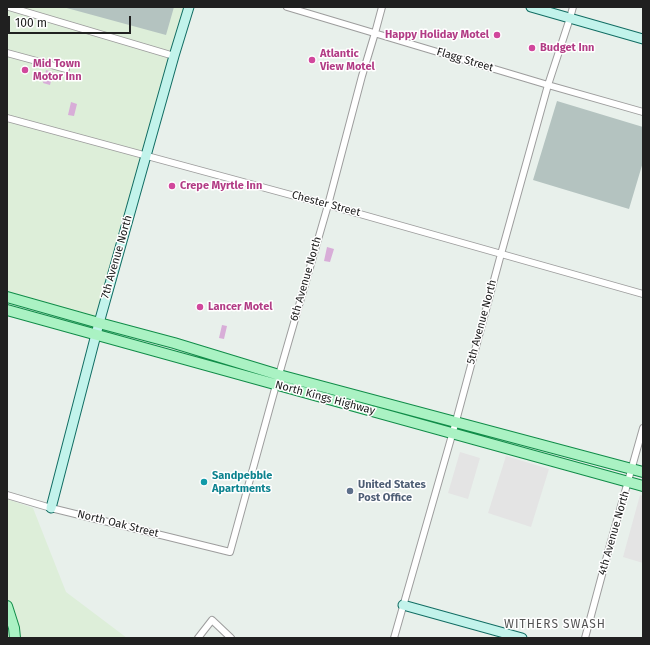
<!DOCTYPE html>
<html>
<head>
<meta charset="utf-8">
<style>
	body { margin:0 }
	#map { position:relative; width:650px; height:645px; overflow:hidden; background:#e8f0eb; font-family:"Fira Sans",sans-serif }
	canvas { display:block }
	.frame { position:absolute; inset:0; border:8px solid #202020; pointer-events:none }
	.scale { position:absolute; left:8px; top:16px; width:123px; height:18px; box-sizing:border-box; border:2px solid #202020; border-top:0; padding-left:5px; font-size:12px; line-height:14px; white-space:nowrap; color:#202020; -webkit-text-stroke:3px #fff; paint-order:stroke }
</style>
</head>
<body>
<div id="map">
<canvas width="650" height="645"></canvas>
<div class="frame"></div>
<div class="scale">100 m</div>
</div>
<script>
const context = document.querySelector('canvas').getContext('2d');
context.lineJoin = 'round';
function fill(path, color) { context.fillStyle = color; context.fill(path, 'evenodd'); }
const toPath = rows => new Path2D(rows.map(r => 'M' + r).join(''));
function stroke(path, color, width, dash) { context.strokeStyle = color; context.lineWidth = width; context.lineCap = dash ? 'butt' : 'round'; context.setLineDash(dash || []); context.stroke(path); }
function drawText(font, color, halo, rows, align = 'center') {
  context.font = font + ' "Fira Sans",sans-serif'; context.lineWidth = 3; context.setLineDash([]); context.textBaseline = 'middle'; context.strokeStyle = halo; context.fillStyle = color; for (const [text, x, y, turn = 0] of rows) {
    context.save(); context.translate(x, y); context.rotate((+turn || 0) * Math.PI / 180); context.textAlign = isNaN(turn) ? turn : align; if (halo) context.strokeText(text, 0, 0); context.fillText(text, 0, 0); context.restore();
  }
}
const commercial = toPath([
	[7,7,189,7,99,323,7,297],
	[7,499,33,508,66,592,127,638,7,638]
]);
const construction = toPath([
	[63,7,174,7,166,35],
	[557,101,643,127,643,162,629,209,533,180]
]);
const parking = toPath([
	[460,452,480,458,468,499,448,493],
	[506,456,549,469,531,527,488,513],
	[640,495,643,496,643,563,623,557]
]);
const water = toPath([
	[46,70,53,72,50,85,43,83],
	[71,102,77,104,74,116,68,115],
	[327,247,334,249,330,262,324,261],
	[222,325,227,326,224,339,219,338]
]);
const street = toPath([
	[9,7,174,56],
	[287,7,548,85,643,112],
	[7,53,66,69],
	[7,118,328,205,643,294],
	[7,495,51,508,230,552,276,385,328,205,362,76,375,33,382,7],
	[198,638,212,620,231,638],
	[394,638,456,421,501,254,548,85,570,18,573,7],
	[585,638,610,545,643,428]
]);
const secondary = toPath([
	[531,7,643,39],
	[51,508,99,323,174,56,189,7],
	[403,605,522,638]
]);
const primary = toPath([
	[7,297,99,323,174,343,279,375,643,472],
	[7,310,643,486],
	[7,606,14,628,15,638]
]);
const markers = [
	[497,35,4,"#d1479c"],
	[532,48,4,"#d1479c"],
	[312,60,4,"#d1479c"],
	[25,70,4,"#d1479c"],
	[172,186,4,"#d1479c"],
	[200,307,4,"#d1479c"],
	[204,482,4,"#0f9aa8"],
	[350,491,4,"#5c6f8a"]
];
const hotelNames = [
	["Happy Holiday Motel",489,35,"right"],
	["Budget Inn",540,48],
	["Atlantic",320,54],
	["View Motel",320,67],
	["Mid Town",33,64],
	["Motor Inn",33,77],
	["Crepe Myrtle Inn",180,186],
	["Lancer Motel",208,307]
];
const streetNames = [
	["Flagg Street",465,60,17],
	["Chester Street",326,204,15],
	["7th Avenue North",117,257,-74],
	["6th Avenue North",306,279,-74],
	["5th Avenue North",482,322,-75],
	["North Kings Highway",325,398,15],
	["North Oak Street",118,524,14],
	["4th Avenue North",614,533,-74]
];
const cultureNames = [
	["Sandpebble",212,476],
	["Apartments",212,489]
];
const serviceNames = [
	["United States",358,485],
	["Post Office",358,498]
];
const neighbourhoodNames = [
	["WITHERS SWASH",555,625]
];
fill(commercial, '#ddeed9');
fill(construction, '#b4c3c0');
fill(parking, '#e4e4e4');
fill(water, '#d8add8');
stroke(street, '#9d9d9d', 8);
stroke(secondary, '#116d63', 11);
stroke(primary, '#108c48', 12);
stroke(street, '#fff', 6);
stroke(secondary, '#c2f3eb', 9);
stroke(primary, '#aaf2c3', 10);
for (const [x, y, r, color] of markers) { const dot = new Path2D(); dot.arc(x, y, r, 0, 2 * Math.PI); context.fillStyle = color; context.fill(dot); stroke(dot, '#fff', 1.5); }
drawText('bold 11px', '#b23c85', '#fff', hotelNames, 'left');
drawText('11px', '#202020', '#fff', streetNames);
drawText('bold 11px', '#0d838f', '#fff', cultureNames, 'left');
drawText('bold 11px', '#4e5e75', '#fff', serviceNames, 'left');
context.letterSpacing = '1px';
drawText('12px', '#535353', '#fff', neighbourhoodNames);
context.letterSpacing = '0px';
</script>
</body>
</html>
